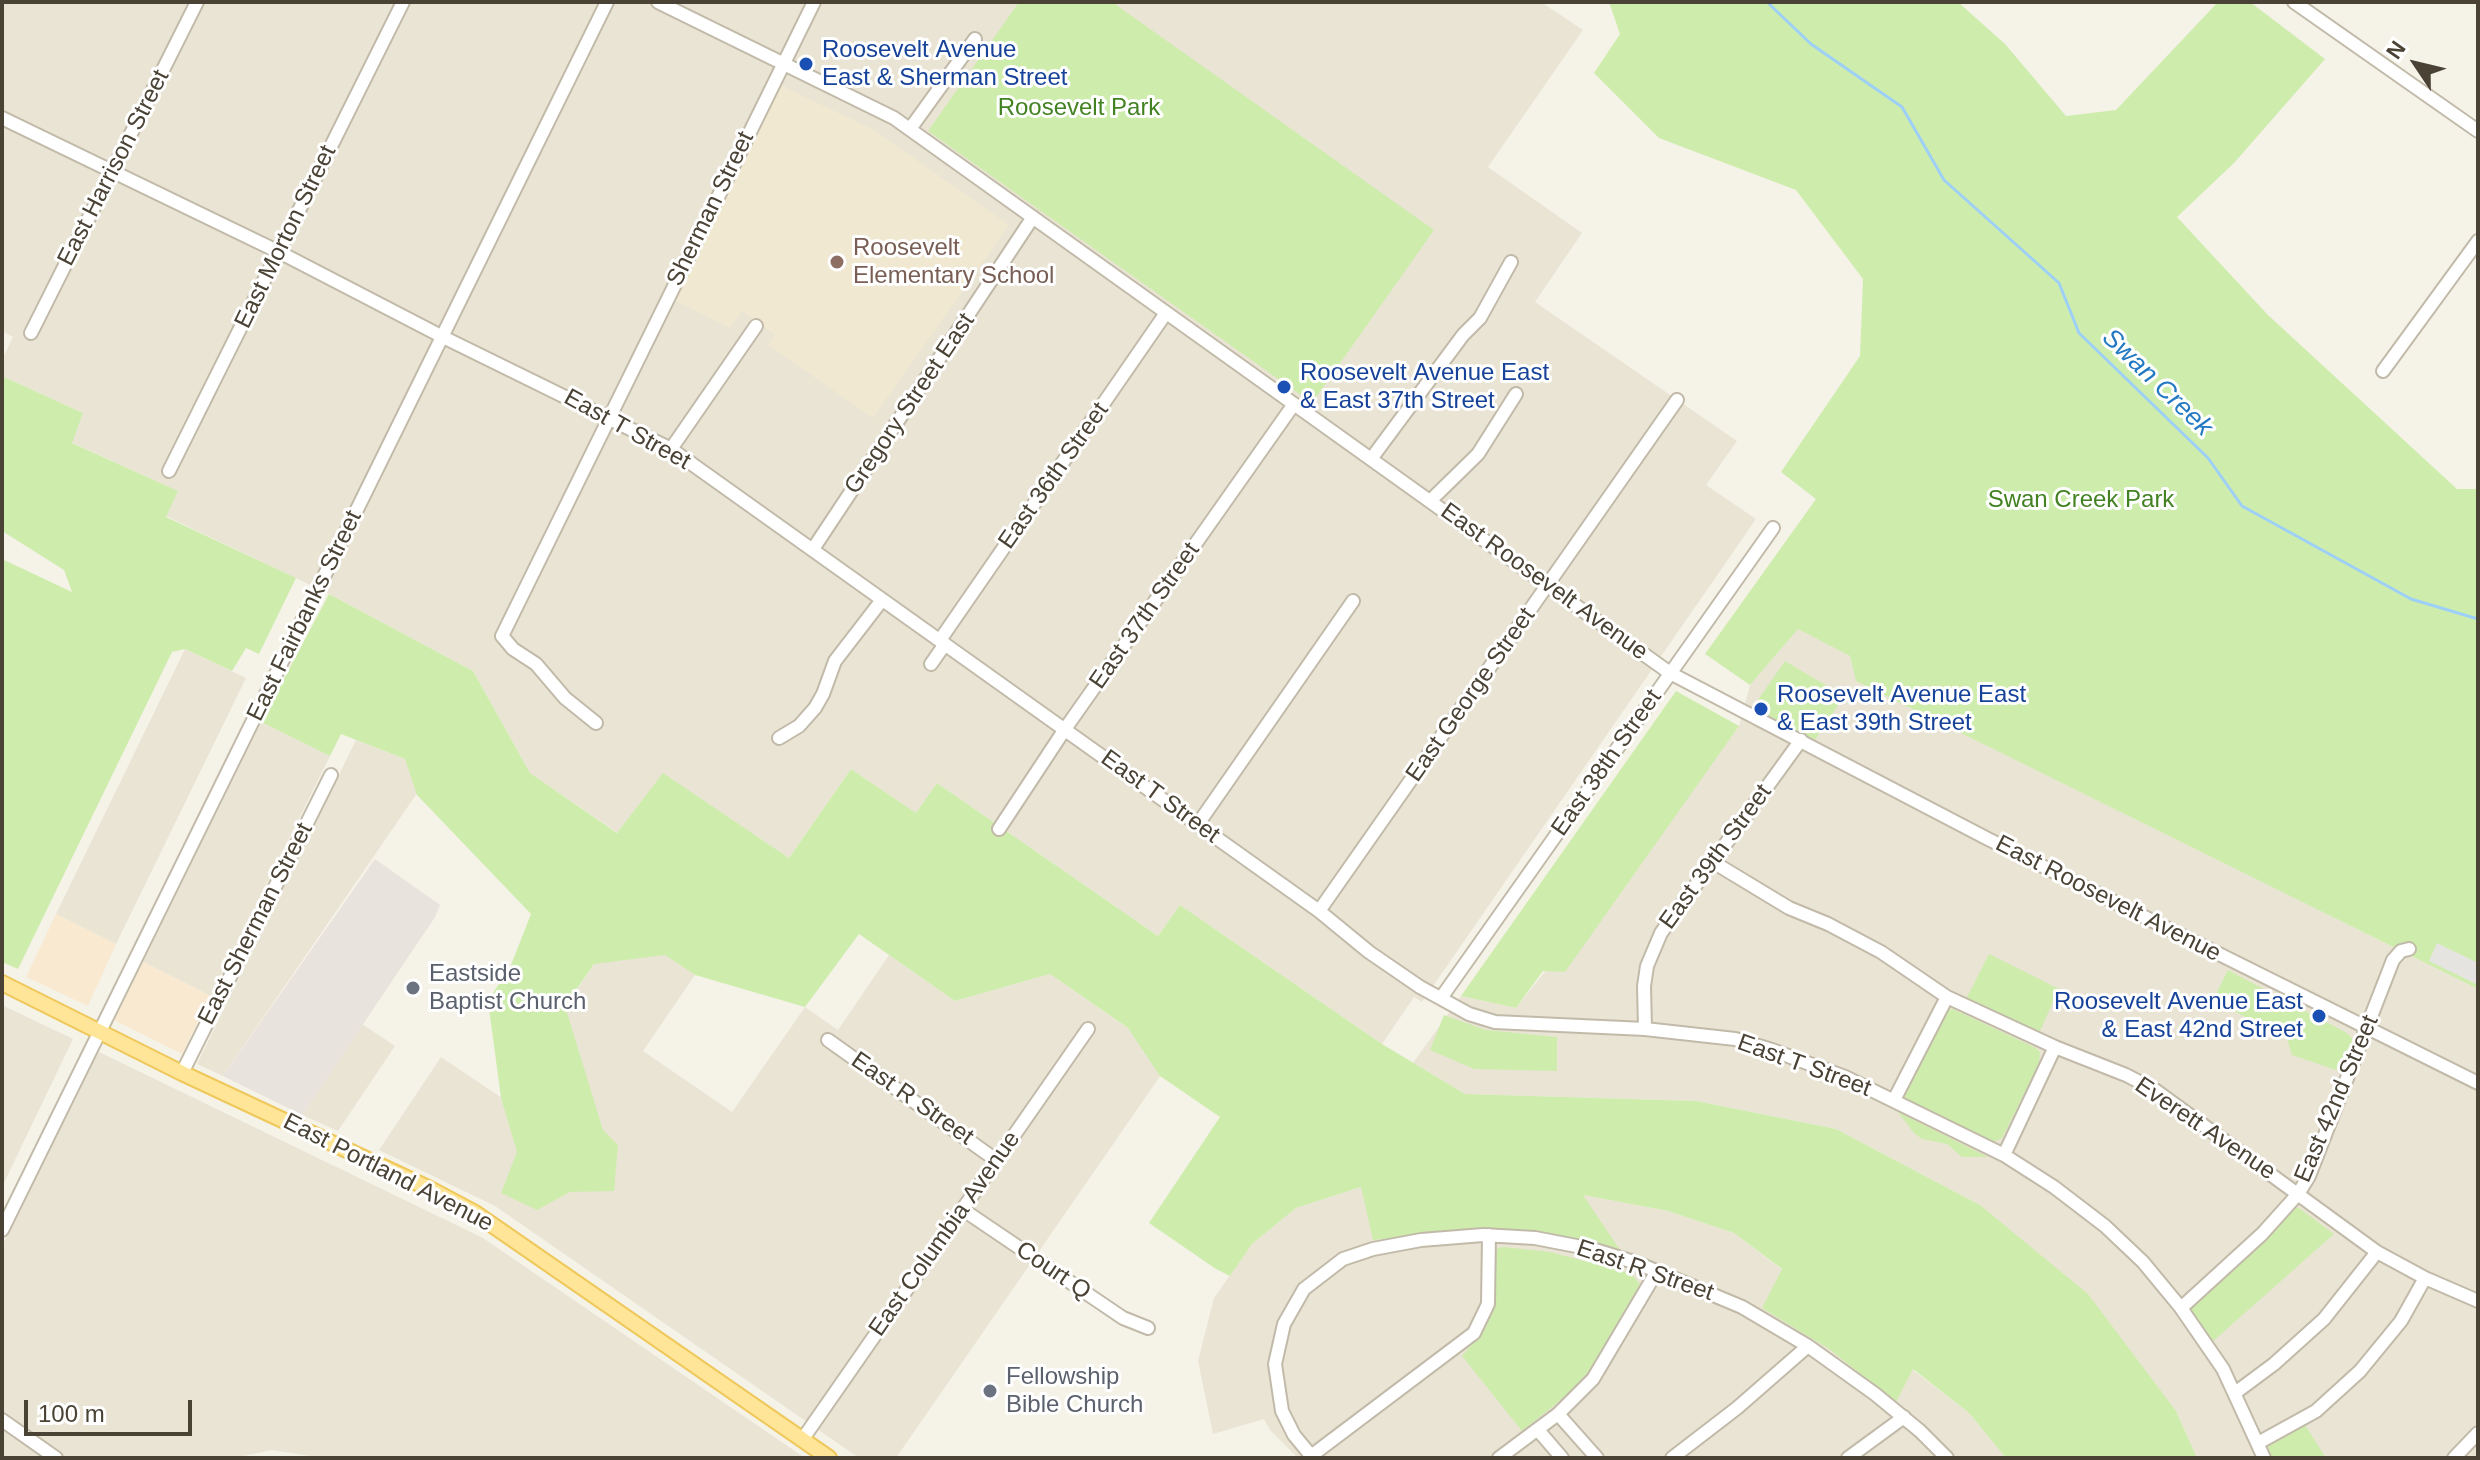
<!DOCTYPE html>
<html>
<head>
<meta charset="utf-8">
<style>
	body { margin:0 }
	#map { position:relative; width:2480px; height:1460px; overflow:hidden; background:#f5f2e8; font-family:Arial,sans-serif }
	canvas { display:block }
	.frame { position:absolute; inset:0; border:4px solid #494235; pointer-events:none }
	.north { position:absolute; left:2376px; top:24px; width:80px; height:80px; -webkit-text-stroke:6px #fff; paint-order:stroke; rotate:305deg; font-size:22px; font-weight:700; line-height:32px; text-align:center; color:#494235 }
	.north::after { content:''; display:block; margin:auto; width:28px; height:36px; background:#494235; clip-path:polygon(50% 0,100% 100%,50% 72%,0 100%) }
	.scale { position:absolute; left:24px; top:1400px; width:168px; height:36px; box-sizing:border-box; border:4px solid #494235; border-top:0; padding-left:10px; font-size:24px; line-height:28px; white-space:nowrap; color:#494235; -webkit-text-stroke:6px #fff; paint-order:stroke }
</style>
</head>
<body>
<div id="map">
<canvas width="2480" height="1460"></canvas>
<div class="frame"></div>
<div class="north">N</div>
<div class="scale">100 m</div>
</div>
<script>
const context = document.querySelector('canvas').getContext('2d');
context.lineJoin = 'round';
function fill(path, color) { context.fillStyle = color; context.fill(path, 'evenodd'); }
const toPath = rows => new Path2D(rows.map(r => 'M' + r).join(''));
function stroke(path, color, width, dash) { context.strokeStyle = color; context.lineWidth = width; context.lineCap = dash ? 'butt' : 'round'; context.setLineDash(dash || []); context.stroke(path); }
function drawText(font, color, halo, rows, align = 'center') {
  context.font = font + ' Arial,sans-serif'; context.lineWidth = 6; context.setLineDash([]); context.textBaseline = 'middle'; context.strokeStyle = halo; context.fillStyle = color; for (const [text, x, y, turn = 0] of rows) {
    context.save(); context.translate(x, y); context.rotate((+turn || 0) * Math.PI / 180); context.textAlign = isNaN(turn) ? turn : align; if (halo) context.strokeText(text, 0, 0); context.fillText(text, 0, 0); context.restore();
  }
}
const residential = toPath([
	[2,2,1541,2,1583,30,1488,167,1582,233,1535,302,1737,441,1706,485,1756,519,1422,1002,1414,997,1382,1044,1180,905,1158,936,937,783,917,814,851,769,789,858,663,774,618,833,530,773,473,671,329,594,166,516,177,491,71,442,83,413,2,376,2,360,13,337,2,331],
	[1798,628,1850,656,1857,681,2478,989,2478,1458,2197,1458,2176,1411,1980,1205,1836,1129,1696,1101,1465,1094,1413,1063,1461,996,1516,1008,1739,726,1750,685],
	[185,649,246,678,116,944,56,914],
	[261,722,330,756,211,996,143,962],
	[356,740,433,770,223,1076,197,1064],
	[622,924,695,975,643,1051,732,1112,805,1007,838,1030,889,955,955,1001,1050,974,1172,1059,896,1458,859,1458,495,1206,379,1150,441,1057,502,1098],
	[2,1005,73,1039,2,1187],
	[362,1024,395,1046,338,1131,302,1115],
	[97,1051,483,1238,805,1458,323,1458,272,1450,234,1458,2,1458,2,1246],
	[1477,1175,1668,1211,1734,1233,1969,1413,2006,1458,1298,1458,1270,1430,1264,1419,1213,1434,1198,1361,1214,1298,1252,1244,1296,1208,1361,1187]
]);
const commercial = toPath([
	[56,914,116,944,88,1006,26,977],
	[143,962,211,996,182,1054,114,1020]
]);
const industrial = toPath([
	[375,859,440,905,435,917,302,1115,223,1076]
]);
const education = toPath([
	[780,85,874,130,1009,225,873,418,768,345,775,335,742,311,730,328,674,300]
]);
const green = toPath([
	[1019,2,1112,2,1434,230,1312,403,928,131],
	[1609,2,1958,2,2005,44,2066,116,2116,110,2218,2,2250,2,2325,59,2234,163,2177,217,2268,315,2457,489,2478,489,2478,989,1856,681,1850,656,1798,629,1750,685,1705,654,1816,499,1781,472,1860,356,1863,279,1796,190,1659,138,1594,73,1620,34],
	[2,376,83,413,72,443,178,491,166,517,296,578,259,654,246,648,232,671,185,649,172,652,18,969,2,962,2,559,72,592,64,570,2,531],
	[329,594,473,671,530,773,617,833,663,773,789,858,851,769,916,813,937,783,1158,936,1180,905,1382,1044,1465,1094,1696,1101,1836,1129,1980,1205,2088,1294,2176,1411,2197,1458,2006,1458,1969,1413,1913,1369,1896,1402,1829,1349,1762,1308,1782,1269,1734,1233,1668,1211,1583,1195,1620,1250,1553,1234,1484,1229,1373,1240,1361,1187,1296,1208,1252,1244,1230,1276,1216,1269,1149,1223,1220,1117,1160,1076,1128,1028,1050,974,955,1001,859,934,805,1007,695,975,665,955,594,964,565,1006,603,1130,618,1145,614,1191,570,1192,537,1210,501,1193,517,1152,501,1098,488,1001,511,965,531,914,417,795,405,759,341,734,330,756,261,722],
	[1785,661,1844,696,1815,740,1753,707],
	[1676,691,1739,726,1565,972,1543,971,1516,1008,1461,996],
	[1989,954,2059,989,2039,1033,1966,999],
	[2228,970,2347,1033,2352,1038,2352,1051,2342,1072,2292,1055,2287,1039,2213,1000],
	[1953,1009,2036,1048,2040,1052,2039,1064,2002,1138,1992,1143,1906,1101,1903,1095,1947,1010],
	[1444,1015,1486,1030,1557,1037,1557,1071,1474,1069,1430,1050],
	[1898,1112,1988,1157,1962,1157,1947,1144,1922,1139,1914,1133],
	[2291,1208,2299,1208,2334,1234,2211,1343,2188,1312,2189,1307],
	[1504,1247,1550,1252,1630,1273,1640,1284,1589,1371,1567,1395,1522,1431,1462,1356,1486,1328,1493,1306,1493,1256,1498,1248],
	[2305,1425,2326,1458,2268,1458,2265,1448,2268,1444]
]);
const parking = toPath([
	[2437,943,2478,963,2478,985,2429,961]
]);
const stream = toPath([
	[1767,2,1811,44,1902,107,1944,180,2059,283,2079,333,2208,458,2242,506,2411,599,2478,619]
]);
const minor = toPath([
	[658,2,894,118,1670,673,1988,839,2478,1083],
	[2294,2,2478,131],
	[2,118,279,252,443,337,671,449,1319,911,1369,952,1420,987,1469,1014,1495,1022,1645,1029,1735,1039,1772,1050,1845,1077,2004,1155,2054,1187,2105,1226,2143,1262,2181,1308,2223,1369,2264,1458],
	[910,129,975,39],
	[31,333,197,2],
	[2383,371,2478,241],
	[671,449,756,326],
	[1371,459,1463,335,1480,318,1511,262],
	[169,471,403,2],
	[1430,501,1478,454,1516,394],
	[813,549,1033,217],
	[940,640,1166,313],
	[931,664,945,644],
	[596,723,565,698,536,664,513,649,502,636,814,2],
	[779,738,799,726,815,708,823,694,835,661,882,600],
	[1198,824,1353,601],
	[999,829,1065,729,1294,404],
	[1713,862,1789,908,1828,924,1881,952,1947,997,2055,1047,2126,1075,2155,1090,2377,1252,2425,1278,2478,1301],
	[1319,911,1677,400],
	[1441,998,1773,528],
	[1645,1029,1644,986,1647,966,1661,933,1801,740],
	[828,1040,996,1160],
	[182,1073,331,775],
	[1894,1100,1947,997],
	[2004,1155,2055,1047],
	[962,1209,1123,1318,1148,1328],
	[2,1230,607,2],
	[2181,1308,2262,1234,2298,1194,2309,1176,2393,960,2401,951,2409,949],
	[2235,1393,2274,1364,2324,1319,2377,1252],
	[1558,1414,1597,1458],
	[2,1420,56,1458],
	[1538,1430,1562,1458],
	[802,1440,1088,1029],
	[2258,1443,2316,1411,2360,1371,2401,1321,2425,1278],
	[1311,1456,1474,1333,1488,1304,1489,1235],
	[1313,1458,1294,1435,1282,1411,1275,1364,1284,1324,1304,1289,1343,1259,1373,1249,1421,1240,1483,1235,1535,1238,1592,1249,1637,1263,1742,1307,1808,1346,1875,1394,1920,1431,1947,1458],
	[1499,1458,1558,1414,1593,1379,1657,1271],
	[1672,1458,1737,1408,1808,1346],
	[1848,1458,1904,1417],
	[2454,1458,2478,1433]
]);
const major = toPath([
	[2,983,182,1073,428,1188,475,1213,829,1458]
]);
const markers = [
	[806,64,8,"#1a4fb4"],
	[837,262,8,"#8d6e63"],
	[1284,387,8,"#1a4fb4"],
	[1761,709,8,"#1a4fb4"],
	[413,988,8,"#6b7280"],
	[2319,1016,8,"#1a4fb4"],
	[990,1391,8,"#6b7280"]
];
const transitNames = [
	["Roosevelt Avenue",822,50],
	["East & Sherman Street",822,78],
	["Roosevelt Avenue East",1300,373],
	["& East 37th Street",1300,401],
	["Roosevelt Avenue East",1777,695],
	["& East 39th Street",1777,723],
	["Roosevelt Avenue East",2303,1002,"right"],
	["& East 42nd Street",2303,1030,"right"]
];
const parkNames = [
	["Roosevelt Park",1079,108],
	["Swan Creek Park",2081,500]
];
const streetNames = [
	["East Harrison Street",114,168,-63],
	["Sherman Street",711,209,-64],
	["East Morton Street",286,237,-64],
	["Gregory Street East",910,404,-56],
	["East T Street",627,430,29],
	["East 36th Street",1054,476,-55],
	["East Roosevelt Avenue",1544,582,36],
	["East Fairbanks Street",305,616,-64],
	["East 37th Street",1145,616,-55],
	["East George Street",1471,695,-55],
	["East 38th Street",1607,763,-55],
	["East T Street",1160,797,36],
	["East 39th Street",1716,857,-54],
	["East Roosevelt Avenue",2108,899,27],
	["East Sherman Street",256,924,-63],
	["East T Street",1804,1066,20],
	["East R Street",912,1099,35],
	["East 42nd Street",2337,1099,-67],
	["Everett Avenue",2205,1129,34],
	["East Portland Avenue",388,1173,27],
	["East Columbia Avenue",945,1234,-55],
	["Court Q",1053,1271,34],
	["East R Street",1645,1271,19]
];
const educationNames = [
	["Roosevelt",853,248],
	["Elementary School",853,276]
];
const worshipNames = [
	["Eastside",429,974],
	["Baptist Church",429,1002],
	["Fellowship",1006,1377],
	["Bible Church",1006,1405]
];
const waterNames = [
	["Swan Creek",2157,383,44]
];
fill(residential, '#eae4d5');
fill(commercial, '#f9e9d1');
fill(industrial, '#e8e3dc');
fill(education, '#f0e8d0');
fill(green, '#ceedad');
fill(parking, '#e6e4e0');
stroke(stream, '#9ed0f7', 3);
stroke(minor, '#c2baa9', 16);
stroke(major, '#efc85b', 18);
stroke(minor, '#fff', 12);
stroke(major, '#ffe597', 14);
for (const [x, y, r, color] of markers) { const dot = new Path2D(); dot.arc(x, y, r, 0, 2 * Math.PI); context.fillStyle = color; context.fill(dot); stroke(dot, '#fff', 3); }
drawText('24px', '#164399', '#fff', transitNames, 'left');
drawText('24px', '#438222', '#fff', parkNames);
drawText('24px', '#494235', '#fff', streetNames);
drawText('24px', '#785e54', '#fff', educationNames, 'left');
drawText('24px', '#5b616d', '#fff', worshipNames, 'left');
drawText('italic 26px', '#2379c1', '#fff', waterNames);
</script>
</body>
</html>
